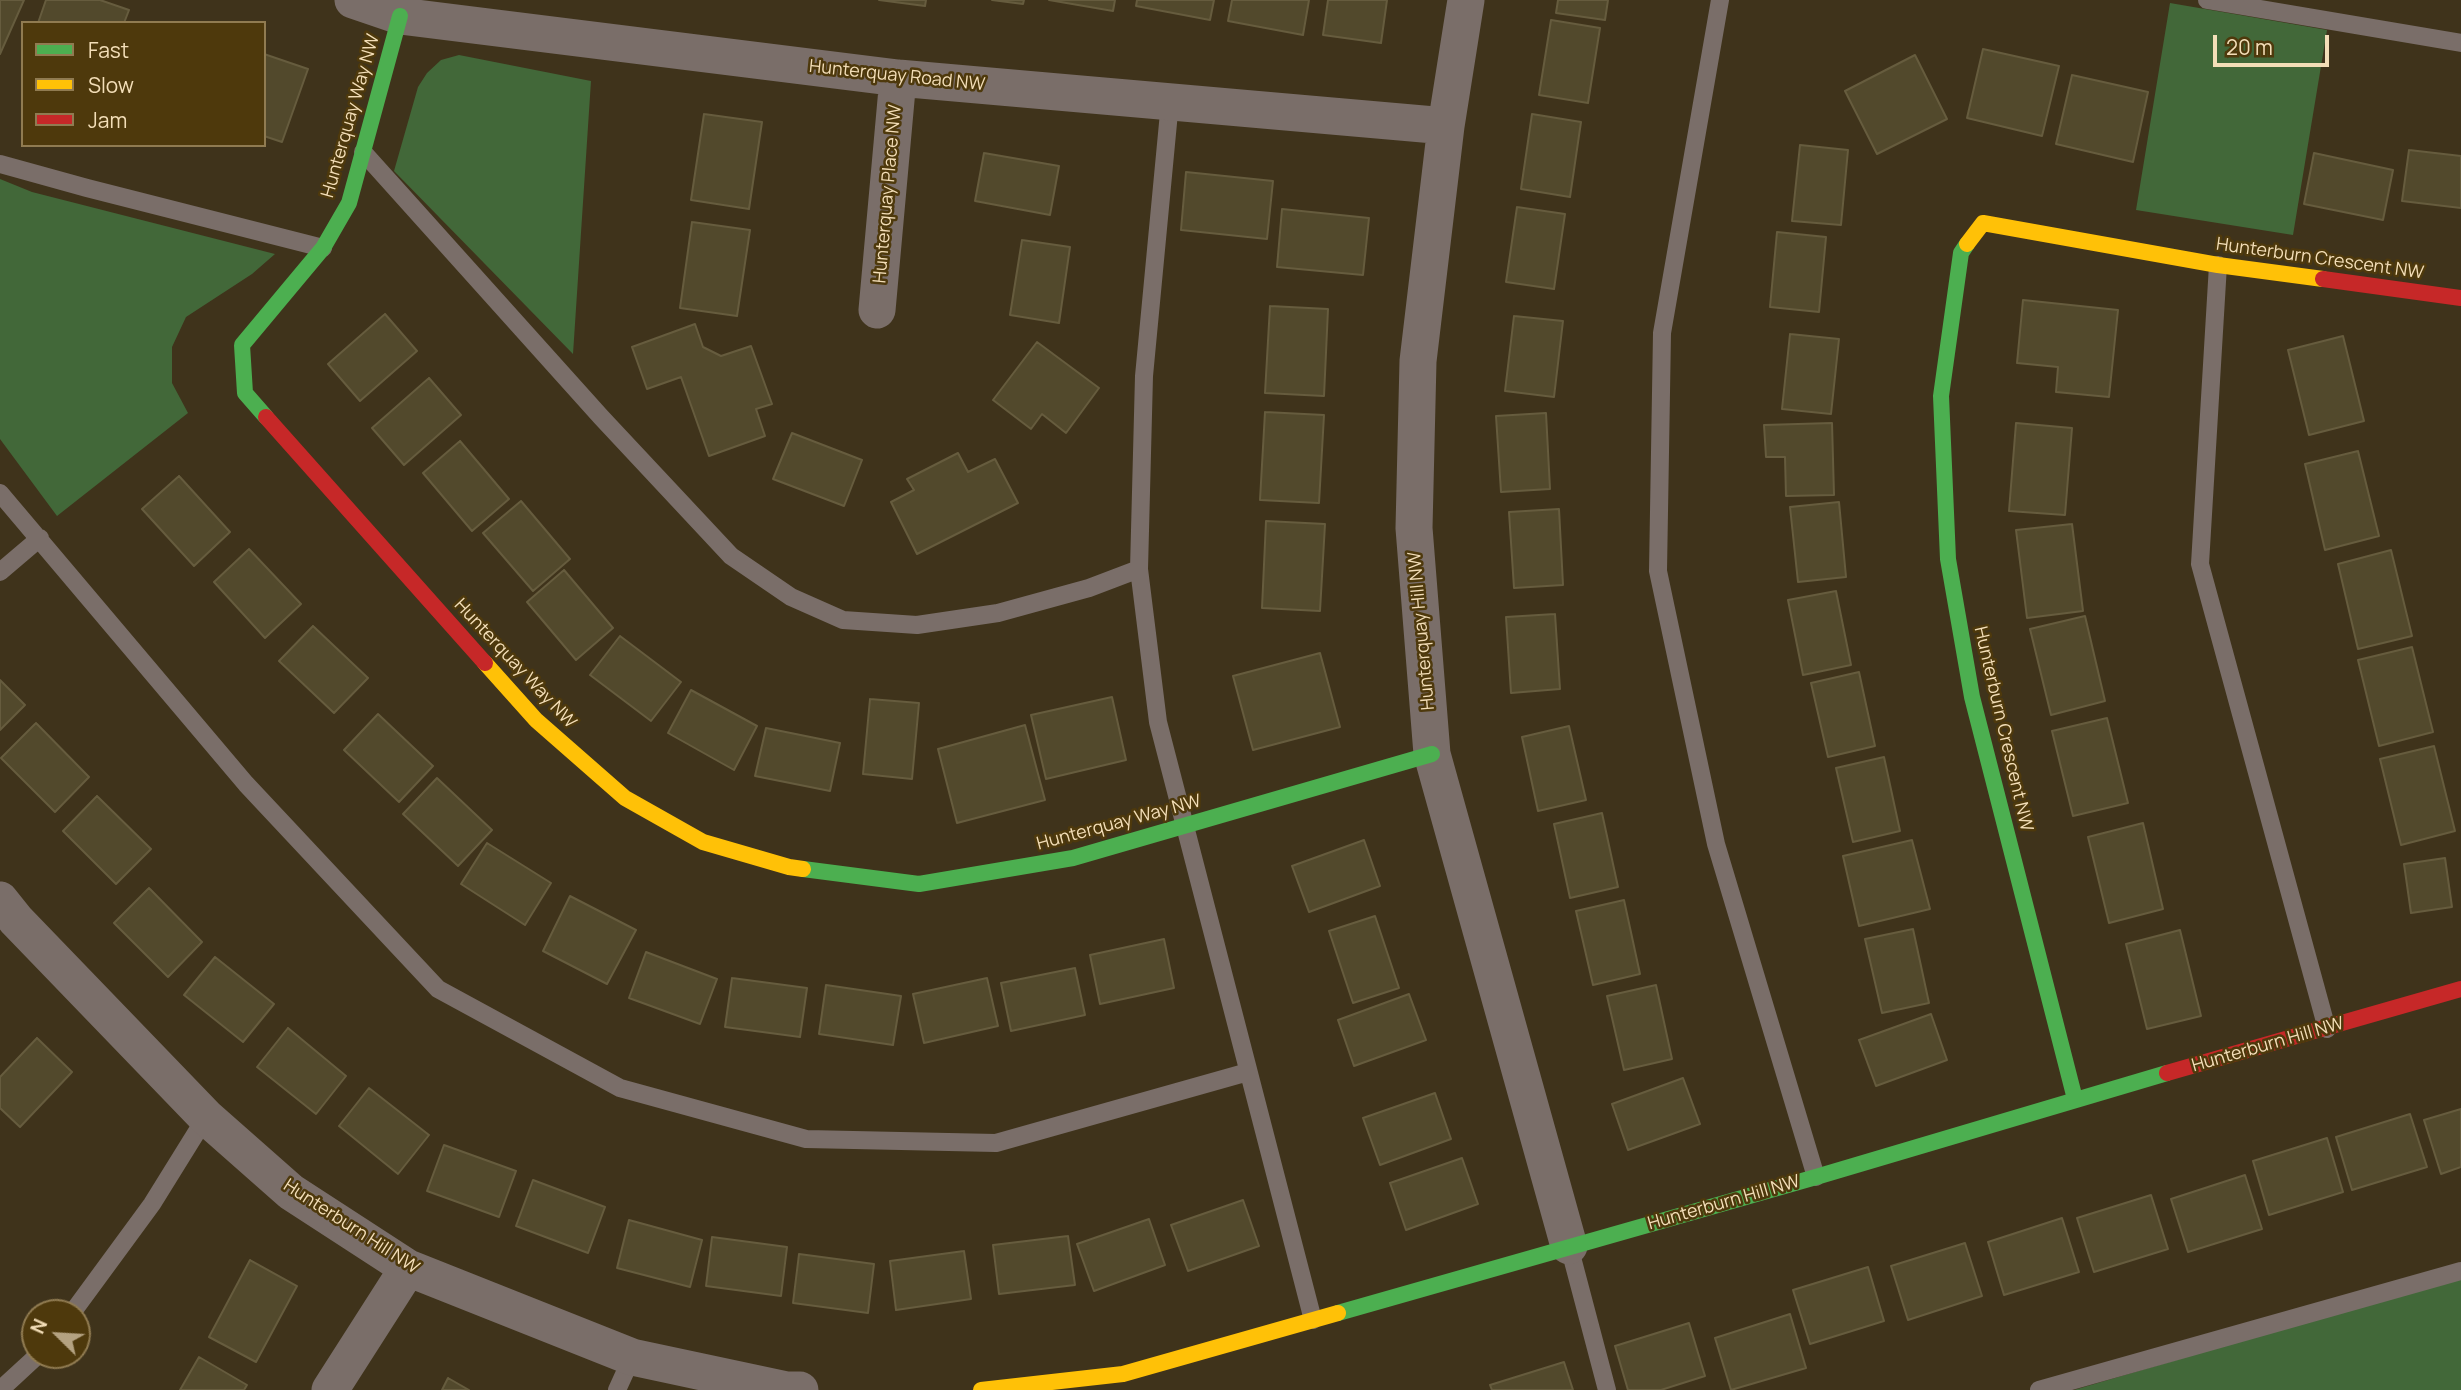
<!DOCTYPE html>
<html>
<head>
<meta charset="utf-8">
<style>
	body { margin:0 }
	#map { position:relative; width:2461px; height:1390px; overflow:hidden; background:#3f331b; font-family:Manrope,sans-serif }
	canvas { display:block }
	.legend { position:absolute; left:21px; top:21px; width:245px; height:126px; box-sizing:border-box; background:#4e390c; border:2px solid #907b51; margin:0; padding:9px 12px; list-style:none; font-size:21px; color:#f3deb8 }
	.legend li { display:flex; align-items:center; gap:14px; height:35px }
	.legend b { width:35px; border:2px solid #907b51 }
	.north { position:absolute; left:21px; top:1299px; width:70px; height:70px; box-sizing:border-box; background:#4e390c; border:2px solid #907b51; border-radius:50%; rotate:294deg; font-size:19px; font-weight:700; line-height:28px; text-align:center; color:#f3deb8 }
	.north::after { content:''; display:block; margin:auto; width:24px; height:32px; background:#b4a281; clip-path:polygon(50% 0,100% 100%,50% 72%,0 100%) }
	.scale { position:absolute; left:2213px; top:35px; width:116px; height:32px; box-sizing:border-box; border:4px solid #f3deb8; border-top:0; padding-left:9px; font-size:21px; line-height:24px; white-space:nowrap; color:#f3deb8; -webkit-text-stroke:5px #4e390c; paint-order:stroke }
</style>
</head>
<body>
<div id="map">
<canvas width="2461" height="1390"></canvas>
<ul class="legend">
<li><b style="height:9px;background:#4caf50"></b>Fast</li>
<li><b style="height:9px;background:#ffc107"></b>Slow</li>
<li><b style="height:9px;background:#c62828"></b>Jam</li>
</ul>
<div class="north">N</div>
<div class="scale">20 m</div>
</div>
<script>
const context = document.querySelector('canvas').getContext('2d');
context.lineJoin = 'round';
function fill(path, color) { context.fillStyle = color; context.fill(path, 'evenodd'); }
const toPath = rows => new Path2D(rows.map(r => 'M' + r).join(''));
function stroke(path, color, width, dash) { context.strokeStyle = color; context.lineWidth = width; context.lineCap = dash ? 'butt' : 'round'; context.setLineDash(dash || []); context.stroke(path); }
function drawText(font, color, halo, rows, align = 'center') {
  context.font = font + ' Manrope,sans-serif'; context.lineWidth = 5; context.setLineDash([]); context.textBaseline = 'middle'; context.strokeStyle = halo; context.fillStyle = color; for (const [text, x, y, turn = 0] of rows) {
    context.save(); context.translate(x, y); context.rotate((+turn || 0) * Math.PI / 180); context.textAlign = isNaN(turn) ? turn : align; if (halo) context.strokeText(text, 0, 0); context.fillText(text, 0, 0); context.restore();
  }
}
const green = toPath([
	[2170,3,2327,30,2293,235,2136,210],
	[459,55,591,81,573,354,394,171,418,87,427,73,441,60],
	[0,179,32,192,275,254,252,274,186,317,172,347,172,383,188,413,57,516,0,439],
	[2461,1276,2461,1390,2074,1390]
]);
const building = toPath([
	[0,0,24,0,0,54,0,0],
	[46,0,100,0,129,10,124,23,38,23,46,0],
	[879,0,926,0,925,6,879,0],
	[992,0,1024,0,1023,4,992,0],
	[1049,0,1115,0,1113,11,1049,0],
	[1137,0,1214,0,1210,20,1136,6,1137,0],
	[1232,0,1309,0,1303,35,1228,21,1232,0],
	[1328,0,1387,0,1381,43,1323,35,1328,0],
	[1558,0,1608,0,1605,20,1556,13,1558,0],
	[1551,20,1600,28,1588,103,1539,95,1551,20],
	[1983,49,2059,66,2042,136,1967,118,1983,49],
	[264,54,308,69,282,142,264,136,264,54],
	[1915,55,1947,119,1877,154,1845,91,1915,55],
	[2072,75,2148,92,2133,162,2056,144,2072,75],
	[704,114,762,122,749,209,691,200,704,114],
	[1532,114,1581,122,1570,197,1521,189,1532,114],
	[1800,145,1848,150,1841,225,1792,221,1800,145],
	[2409,150,2461,156,2461,208,2402,201,2409,150],
	[984,153,1059,166,1050,215,975,201,984,153],
	[2314,153,2393,170,2383,220,2304,204,2314,153],
	[1186,172,1273,181,1267,239,1181,230,1186,172],
	[1517,207,1565,214,1554,289,1506,282,1517,207],
	[1282,209,1369,218,1363,275,1277,267,1282,209],
	[692,222,750,230,737,316,680,308,692,222],
	[1777,232,1826,237,1819,312,1770,307,1777,232],
	[1022,240,1070,247,1059,323,1010,315,1022,240],
	[2023,300,2118,310,2109,397,2056,392,2058,367,2017,363,2023,300],
	[1270,306,1328,309,1324,396,1265,393,1270,306],
	[385,314,417,351,360,401,328,364,385,314],
	[1514,316,1563,321,1554,397,1505,391,1514,316],
	[695,324,703,347,721,356,751,346,772,404,756,409,765,436,709,456,681,377,647,389,632,347,695,324],
	[1790,334,1839,339,1831,414,1782,409,1790,334],
	[2343,336,2364,421,2309,435,2288,350,2343,336],
	[1037,342,1099,388,1066,433,1042,414,1031,429,993,400,1037,342],
	[429,378,461,415,404,465,372,428,429,378],
	[1265,412,1324,415,1319,503,1260,500,1265,412],
	[1546,413,1550,489,1501,492,1496,416,1546,413],
	[1832,423,1834,495,1786,496,1785,457,1766,457,1764,425,1832,423],
	[2016,423,2072,428,2065,515,2009,511,2016,423],
	[792,433,862,460,844,506,773,479,792,433],
	[460,441,509,499,472,531,423,473,460,441],
	[2358,451,2379,536,2325,550,2305,464,2358,451],
	[958,453,968,472,995,459,1018,503,917,554,891,502,914,490,907,479,958,453],
	[179,476,230,532,194,566,142,509,179,476],
	[521,501,570,559,533,591,483,533,521,501],
	[1839,502,1846,577,1798,582,1790,507,1839,502],
	[1559,509,1563,585,1514,588,1509,512,1559,509],
	[1266,521,1325,524,1320,611,1262,608,1266,521],
	[2072,524,2083,611,2027,618,2016,530,2072,524],
	[249,549,301,604,265,638,214,582,249,549],
	[2391,550,2412,636,2358,649,2338,564,2391,550],
	[564,570,613,628,576,660,527,602,564,570],
	[1836,591,1851,665,1803,675,1788,600,1836,591],
	[1555,614,1560,689,1511,693,1506,617,1555,614],
	[2085,616,2105,701,2051,715,2030,629,2085,616],
	[313,626,368,678,334,713,279,661,313,626],
	[620,636,681,682,651,721,590,675,620,636],
	[2412,647,2433,732,2379,746,2358,660,2412,647],
	[1320,653,1340,727,1253,750,1233,676,1320,653],
	[1859,672,1875,746,1828,757,1811,683,1859,672],
	[0,680,25,705,0,730,0,680],
	[691,690,757,726,734,770,668,733,691,690],
	[1112,697,1126,760,1046,779,1031,715,1112,697],
	[870,699,919,703,912,779,863,774,870,699],
	[378,714,433,766,399,802,344,750,378,714],
	[2107,718,2128,803,2073,816,2052,731,2107,718],
	[36,723,89,777,55,812,1,758,36,723],
	[1025,725,1045,800,957,823,938,749,1025,725],
	[1569,726,1586,800,1538,811,1522,737,1569,726],
	[766,728,840,743,830,791,755,776,766,728],
	[2434,746,2455,831,2401,845,2380,759,2434,746],
	[1884,757,1900,831,1853,842,1836,768,1884,757],
	[437,778,492,830,458,866,403,814,437,778],
	[97,796,151,849,116,884,63,831,97,796],
	[1602,813,1618,887,1570,898,1554,824,1602,813],
	[2143,823,2163,909,2109,923,2088,837,2143,823],
	[1364,840,1380,886,1309,912,1292,866,1364,840],
	[1912,840,1930,909,1859,926,1843,856,1912,840],
	[487,843,551,883,525,925,461,884,487,843],
	[2445,858,2452,907,2411,913,2404,864,2445,858],
	[149,888,202,942,168,977,114,923,149,888],
	[570,896,636,930,607,984,543,951,570,896],
	[1624,900,1640,974,1593,985,1576,911,1624,900],
	[1375,916,1399,988,1353,1003,1329,931,1375,916],
	[1913,929,1929,1003,1882,1013,1865,939,1913,929],
	[2180,930,2201,1016,2147,1029,2126,944,2180,930],
	[1164,939,1174,988,1100,1004,1090,955,1164,939],
	[646,952,717,979,700,1024,629,998,646,952],
	[215,957,274,1004,243,1042,184,995,215,957],
	[1075,968,1085,1015,1011,1031,1001,983,1075,968],
	[732,978,807,988,800,1037,725,1027,732,978],
	[987,978,998,1026,924,1043,913,994,987,978],
	[826,985,901,996,893,1045,819,1034,826,985],
	[1656,985,1672,1059,1624,1070,1607,996,1656,985],
	[1409,994,1426,1040,1354,1066,1338,1020,1409,994],
	[1931,1014,1947,1060,1876,1086,1859,1040,1931,1014],
	[288,1028,346,1076,316,1114,257,1067,288,1028],
	[37,1038,72,1072,20,1127,0,1108,0,1077,37,1038],
	[1683,1078,1700,1124,1628,1150,1612,1104,1683,1078],
	[369,1088,429,1135,398,1174,339,1126,369,1088],
	[1435,1093,1451,1139,1380,1165,1363,1118,1435,1093],
	[2461,1109,2461,1167,2441,1174,2424,1120,2461,1109],
	[2410,1114,2427,1167,2352,1190,2336,1137,2410,1114],
	[2327,1138,2343,1192,2269,1215,2253,1161,2327,1138],
	[444,1145,516,1171,499,1217,427,1191,444,1145],
	[1462,1158,1478,1204,1406,1230,1390,1183,1462,1158],
	[2245,1175,2262,1229,2188,1252,2171,1199,2245,1175],
	[533,1180,605,1207,588,1253,516,1226,533,1180],
	[2151,1195,2168,1249,2094,1272,2077,1218,2151,1195],
	[1243,1200,1259,1246,1188,1271,1171,1225,1243,1200],
	[2062,1218,2079,1272,2004,1295,1988,1242,2062,1218],
	[1149,1219,1165,1265,1094,1291,1077,1244,1149,1219],
	[629,1220,702,1240,690,1287,617,1268,629,1220],
	[1068,1236,1075,1285,999,1294,993,1245,1068,1236],
	[712,1237,787,1247,781,1296,706,1286,712,1237],
	[1965,1243,1982,1296,1908,1320,1891,1266,1965,1243],
	[964,1251,971,1299,896,1310,890,1261,964,1251],
	[799,1254,874,1264,868,1313,793,1303,799,1254],
	[250,1260,297,1286,256,1362,209,1337,250,1260],
	[1868,1267,1884,1321,1810,1344,1793,1290,1868,1267],
	[1790,1314,1806,1368,1731,1390,1715,1338,1790,1314],
	[1689,1323,1705,1376,1661,1390,1628,1390,1615,1346,1689,1323],
	[199,1357,247,1385,244,1390,180,1390,199,1357],
	[1564,1362,1573,1390,1492,1390,1490,1385,1564,1362],
	[448,1378,469,1390,442,1390,448,1378]
]);
const lane = toPath([
	[1720,0,1662,333,1658,571,1716,844,1816,1177],
	[2207,0,2461,43],
	[1170,102,1144,376,1139,569,1158,722,1313,1320],
	[363,152,601,417,731,556,791,597,843,620,917,625,998,613,1089,588,1139,569],
	[0,164,87,188,323,248],
	[2218,265,2200,564,2327,1029],
	[0,493,246,784,438,989,620,1088,806,1139,996,1143,1248,1072],
	[0,572,40,538],
	[1569,1246,1607,1390],
	[72,1313,152,1204,206,1117],
	[0,1390,38,1355],
	[617,1390,632,1357],
	[2039,1390,2461,1271]
]);
const street = toPath([
	[353,0,400,16,898,78,1446,126],
	[1466,0,1446,126,1418,361,1414,528,1432,754,1569,1246],
	[877,310,898,78],
	[0,900,16,920,206,1117,291,1192,408,1268,632,1357,787,1390,800,1390],
	[330,1390,408,1268]
]);
const fast = toPath([
	[1967,244,1961,253,1941,396,1948,559,1972,697,2075,1099],
	[266,417,245,393,242,345,323,248,349,203,400,16],
	[803,869,919,884,1073,858,1432,754],
	[1338,1313,1816,1177,2167,1073]
]);
const slow = toPath([
	[1967,244,1983,223,2218,265,2323,279],
	[485,663,536,720,625,798,703,842,789,867,803,869],
	[981,1390,1123,1374,1338,1313]
]);
const jam = toPath([
	[2323,279,2461,298],
	[266,417,485,663],
	[2167,1073,2461,989]
]);
const streetNames = [
	["Hunterquay Road NW",897,76,6],
	["Hunterquay Way NW",351,116,-74],
	["Hunterquay Place NW",888,194,-85],
	["Hunterburn Crescent NW",2320,259,8],
	["Hunterquay Hill NW",1422,631,-95],
	["Hunterquay Way NW",515,664,47],
	["Hunterburn Crescent NW",2003,729,77],
	["Hunterquay Way NW",1119,823,-15],
	["Hunterburn Hill NW",2268,1045,-16],
	["Hunterburn Hill NW",1724,1203,-16],
	["Hunterburn Hill NW",351,1227,33]
];
fill(green, '#426839');
fill(building, '#52492c');
stroke(building, '#665c3e', 2);
stroke(lane, '#7a6e69', 18);
stroke(street, '#7a6e69', 37);
stroke(fast, '#4caf50', 16);
stroke(slow, '#ffc107', 16);
stroke(jam, '#c62828', 16);
drawText('18px', '#f3deb8', '#4e390c', streetNames);
</script>
</body>
</html>
